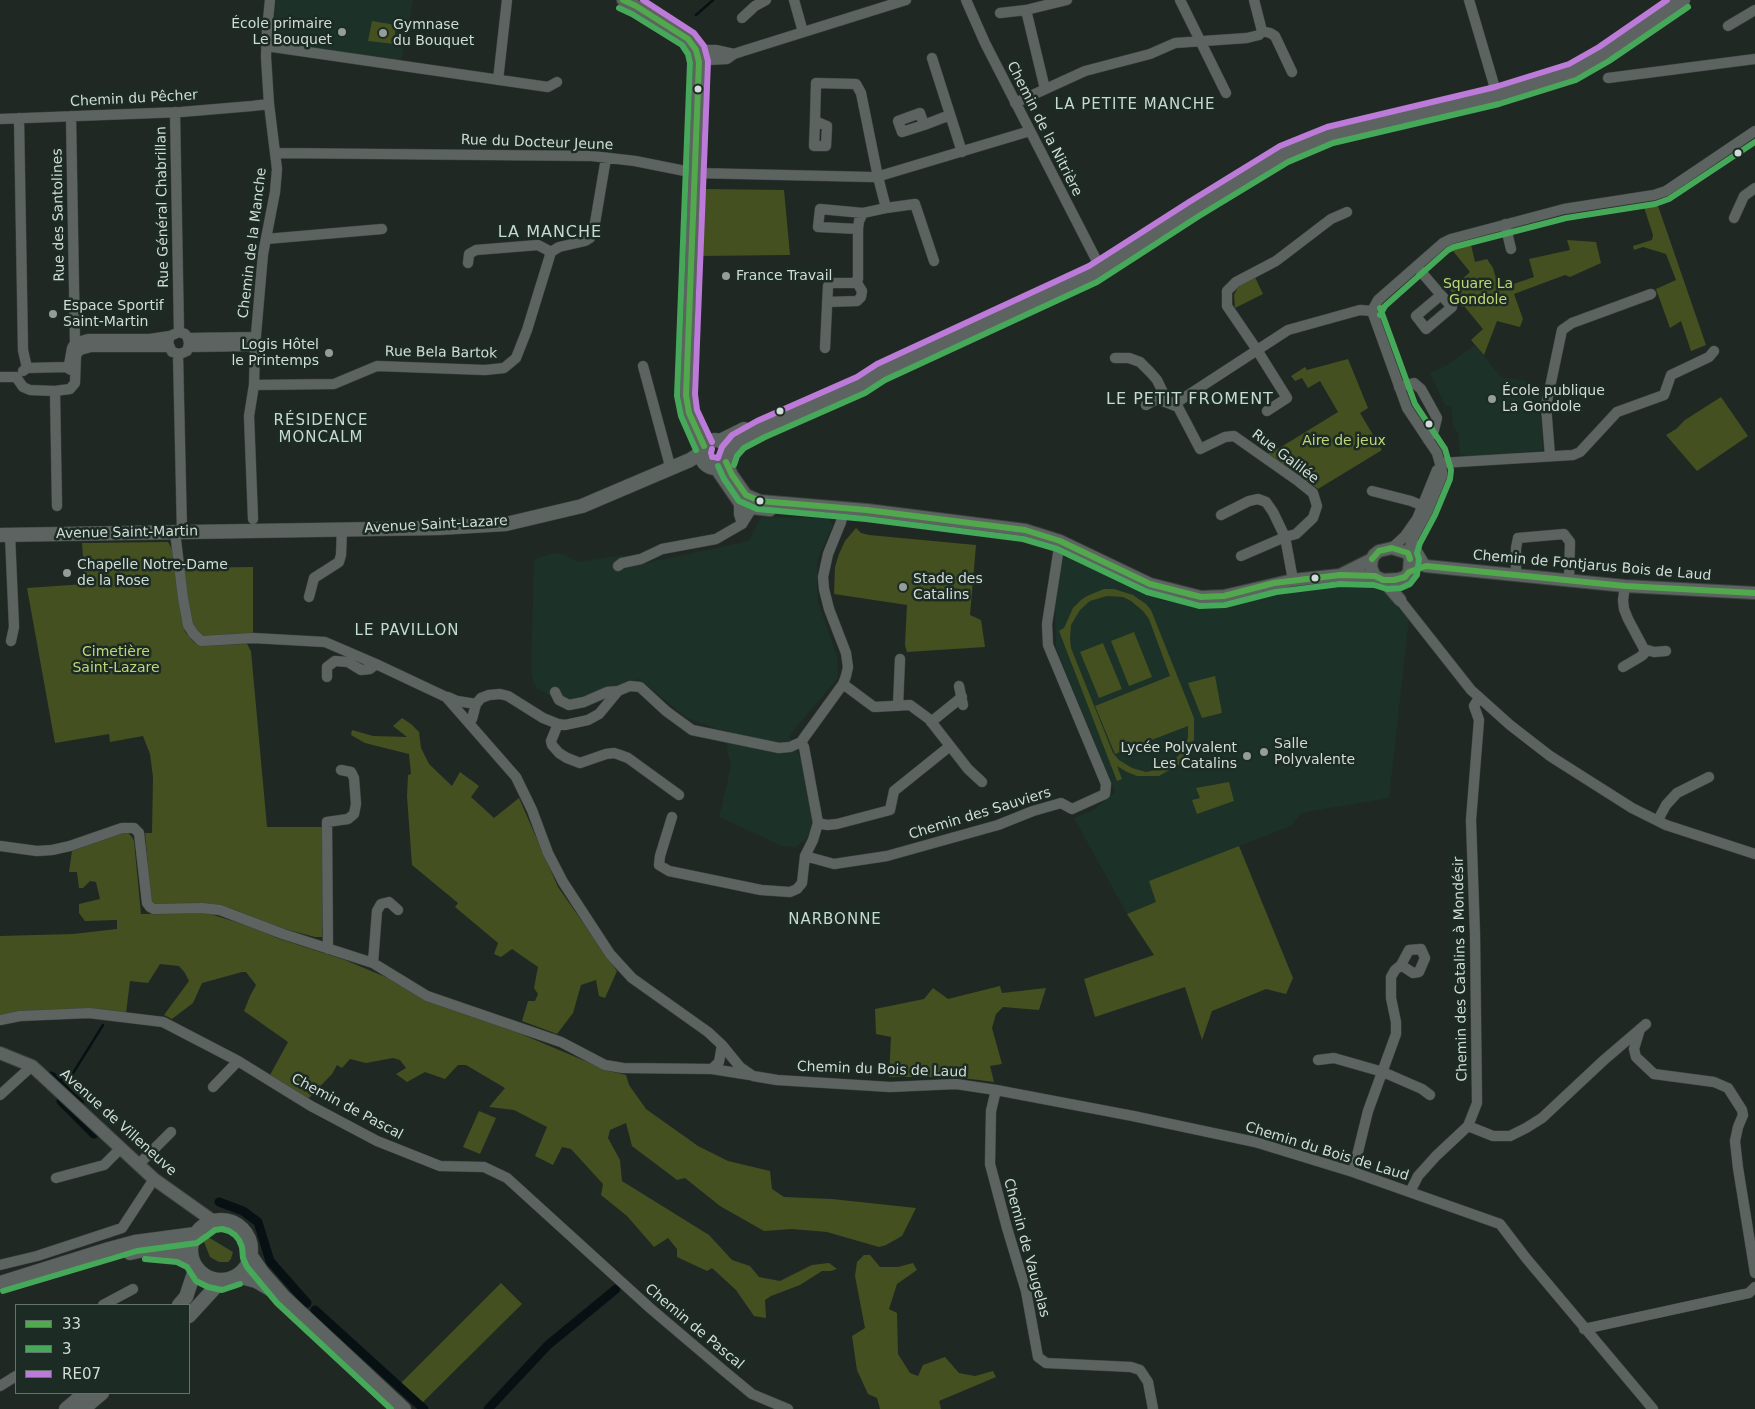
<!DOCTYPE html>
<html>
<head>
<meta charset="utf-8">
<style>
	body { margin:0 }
	#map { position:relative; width:1755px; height:1409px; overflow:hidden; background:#202824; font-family:"DejaVu Sans",sans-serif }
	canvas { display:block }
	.legend { position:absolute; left:15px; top:1304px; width:175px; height:90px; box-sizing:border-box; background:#1c2b24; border:1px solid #65726c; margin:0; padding:6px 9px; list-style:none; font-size:15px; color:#d2dcd7 }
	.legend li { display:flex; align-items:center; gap:10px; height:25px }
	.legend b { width:25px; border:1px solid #65726c }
</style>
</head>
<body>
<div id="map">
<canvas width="1755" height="1409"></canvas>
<ul class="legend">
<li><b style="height:6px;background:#51a84d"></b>33</li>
<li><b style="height:6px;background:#46a859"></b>3</li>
<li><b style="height:6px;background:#bd7bd9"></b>RE07</li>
</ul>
</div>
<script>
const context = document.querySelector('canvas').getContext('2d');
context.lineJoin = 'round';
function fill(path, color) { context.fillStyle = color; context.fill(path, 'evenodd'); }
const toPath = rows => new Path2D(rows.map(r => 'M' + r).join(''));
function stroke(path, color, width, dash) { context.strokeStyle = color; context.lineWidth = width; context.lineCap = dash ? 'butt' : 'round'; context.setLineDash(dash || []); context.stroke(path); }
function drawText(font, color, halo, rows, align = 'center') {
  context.font = font + ' "DejaVu Sans",sans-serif'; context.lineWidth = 5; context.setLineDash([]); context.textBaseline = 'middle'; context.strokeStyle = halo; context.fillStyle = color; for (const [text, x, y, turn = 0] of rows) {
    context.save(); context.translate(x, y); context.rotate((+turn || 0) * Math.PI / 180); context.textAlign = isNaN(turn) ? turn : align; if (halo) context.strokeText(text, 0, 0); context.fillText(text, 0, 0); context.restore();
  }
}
const built = toPath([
	[276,0,413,0,401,60,278,43,276,41,279,22,274,21],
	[1475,345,1501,377,1526,381,1525,389,1544,392,1540,406,1543,450,1468,458,1460,454,1458,432,1456,432,1455,427,1453,426,1451,406,1445,405,1430,373,1447,365],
	[761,517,828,518,833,525,817,561,817,584,818,602,837,656,838,678,789,736,802,760,814,826,808,838,796,847,782,846,719,817,731,767,727,749,728,731,718,729,687,718,639,679,564,702,537,689,533,681,531,670,534,559,555,553,566,555,577,562,623,555,627,567,749,541],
	[1067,556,1161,600,1212,609,1291,591,1364,579,1382,585,1409,618,1389,798,1301,813,1291,826,1150,881,1156,902,1127,914,1074,818,1092,811,1115,792,1056,648,1055,607,1062,559]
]);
const green = toPath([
	[372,21,396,25,394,44,368,41],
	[702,189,784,190,790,255,699,256],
	[1657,203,1706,345,1691,351,1681,321,1670,328,1656,289,1676,280,1666,254,1643,247,1634,250,1633,246,1652,240,1653,235,1643,204],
	[1470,240,1475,262,1487,259,1493,268,1499,289,1534,277,1529,259,1570,250,1567,240,1596,242,1601,263,1570,277,1565,275,1514,294,1523,319,1520,327,1497,321,1484,355,1471,340,1483,329,1464,306,1462,307,1450,290,1470,272,1449,246],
	[1254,275,1263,294,1235,308,1234,295,1239,285],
	[1348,359,1368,408,1360,413,1382,450,1318,489,1267,454,1281,447,1338,412,1320,381,1308,388,1302,378,1295,381,1291,376,1305,367,1307,370],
	[1721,397,1748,436,1697,471,1666,435,1676,429,1685,420],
	[856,528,861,533,869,535,976,545,970,615,981,620,985,647,907,652,905,645,907,605,834,594,835,567,839,554,845,541],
	[168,542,172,549,185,632,194,642,202,645,247,644,251,651,267,827,324,827,322,937,315,937,277,927,233,909,206,903,156,904,151,902,145,833,152,833,153,777,150,754,143,736,110,742,109,734,55,743,27,588,85,584,82,543],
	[253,567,253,634,206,636,198,634,191,621,183,568],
	[1104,589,1114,589,1133,595,1146,604,1151,610,1194,718,1194,739,1192,746,1187,755,1180,764,1159,776,1137,776,1127,772,1117,766,1122,779,1117,781,1059,631,1064,628,1073,608,1081,600,1087,596],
	[1107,596,1123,597,1131,601,1143,611,1149,619,1170,676,1095,706,1115,754,1188,726,1188,724,1188,738,1181,753,1170,764,1159,769,1146,772,1132,768,1119,760,1113,753,1071,648,1070,639,1071,625,1080,610,1090,601],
	[1134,632,1152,677,1129,686,1111,641],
	[1103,643,1122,689,1099,698,1080,652],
	[1215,676,1222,713,1202,718,1188,683],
	[402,718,411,724,419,732,421,748,429,764,452,786,460,772,479,786,471,797,494,818,519,798,558,887,617,971,605,998,599,996,596,980,581,985,573,1013,557,1034,522,1021,528,1001,535,1001,538,994,534,988,538,967,512,949,501,957,494,954,498,943,455,907,458,903,412,865,407,796,408,775,411,774,409,754,365,743,351,735,352,730,373,736,407,737,393,726],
	[1229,782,1234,801,1197,814,1192,800,1200,798,1196,788],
	[121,833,128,833,132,837,134,841,141,914,207,913,255,928,277,938,345,960,609,1071,626,1075,629,1085,646,1109,698,1146,728,1161,770,1171,772,1189,784,1197,832,1199,916,1208,902,1236,886,1245,879,1247,827,1232,792,1229,764,1231,720,1206,685,1178,677,1180,632,1146,626,1123,610,1130,608,1138,620,1160,622,1181,709,1235,732,1260,750,1266,759,1277,780,1281,812,1265,829,1263,837,1269,831,1271,822,1271,800,1285,771,1296,765,1300,766,1318,754,1316,736,1290,712,1268,707,1271,677,1257,677,1249,668,1238,654,1247,627,1216,601,1195,603,1184,571,1149,562,1147,553,1165,535,1156,547,1127,514,1110,489,1107,505,1088,466,1065,458,1065,445,1079,425,1072,407,1082,396,1074,406,1068,400,1060,393,1058,366,1063,350,1059,342,1068,337,1065,332,1074,307,1100,270,1075,288,1042,244,1011,250,996,256,985,246,972,242,972,202,983,193,1003,172,1019,164,1015,189,981,185,973,179,966,160,964,148,983,130,981,126,1013,0,1015,0,936,73,934,117,929,117,920,85,921,79,913,79,904,100,899,96,882,90,881,83,888,79,888,77,872,69,872,72,851],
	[1239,846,1293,978,1286,994,1266,989,1212,1011,1202,1040,1185,987,1095,1017,1084,979,1154,955,1127,914,1156,902,1149,881],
	[1000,986,1002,993,1046,988,1039,1010,1003,1007,996,1014,992,1028,1002,1064,990,1066,994,1082,955,1077,889,1077,891,1037,876,1034,875,1009,924,999,933,988,948,999],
	[479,1111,496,1118,480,1154,463,1147],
	[208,1237,233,1252,231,1259,228,1262,219,1262,210,1257,204,1242],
	[864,1255,870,1255,880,1267,898,1267,913,1263,917,1270,897,1284,889,1309,897,1313,898,1354,910,1373,918,1376,923,1365,945,1357,959,1373,975,1376,993,1371,996,1377,939,1401,941,1409,880,1409,877,1398,868,1394,857,1370,852,1336,865,1328,855,1276,857,1262],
	[501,1283,522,1304,422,1403,400,1384]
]);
const stream = toPath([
	[696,15,713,0],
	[83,1102,65,1086,103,1025]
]);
const canal = toPath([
	[51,1076,65,1086],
	[61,1101,94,1134],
	[219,1202,243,1211,258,1222,270,1261,307,1303],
	[315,1310,424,1409],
	[488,1409,548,1345,616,1289]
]);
const minor = toPath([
	[794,0,803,32],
	[966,0,985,43,1101,269],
	[1180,0,1226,93],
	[1254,0,1262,31],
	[1469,0,1497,95],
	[1000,13,1026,10],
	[742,18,755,6,766,0],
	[1728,26,1755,10],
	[266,46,548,87,557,82],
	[696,50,716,50,734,54],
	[932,58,962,152],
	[699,62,708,60,727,59,734,54,743,51,906,0],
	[1608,78,1755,59],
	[498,80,507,0],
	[1045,89,1026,10,1067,0],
	[1015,103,1085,71,1150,54,1175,43,1247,38,1259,35,1262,31,1270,33,1275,36,1292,72],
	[175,112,179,332],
	[71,116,75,343],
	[19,118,23,350,27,368],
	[0,119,181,112,252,106,269,104],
	[815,121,827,126,826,146,814,146,815,121,816,83,856,84,861,93,878,177,886,208,915,204,934,261],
	[924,125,920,113,898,121,902,132,924,125,950,115],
	[276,153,592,156,635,161,695,173,871,177,883,175,1030,131],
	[1734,218,1744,196,1755,188],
	[1505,224,1511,249],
	[858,229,818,227,820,209,863,213,886,208],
	[266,239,382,229],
	[468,263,469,254,476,250,538,245,551,252],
	[1417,267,1441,295,1452,307,1426,329,1416,316,1441,295],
	[827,302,857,301,861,297,862,291,856,281],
	[1372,311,1378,300,1443,243,1451,239,1564,209,1654,195,1666,191,1755,131],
	[1372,311,1407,408,1437,453,1442,471,1442,476,1427,512,1412,540,1408,553],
	[188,338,256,337],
	[189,347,255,346],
	[825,348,828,286,830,283,854,283,858,279,858,229,859,221,863,213],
	[178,354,182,532],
	[1115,358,1129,358,1140,362,1150,372,1157,380,1168,403,1178,407,1200,449,1225,437,1234,436,1298,481,1313,493,1317,506,1313,518,1296,534,1285,537,1293,580],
	[643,366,669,462,668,469],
	[66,367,69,365,72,348,75,343,88,339,150,339,170,336,179,332,185,334,188,338,189,344,187,351,180,354,172,352,168,343,170,336],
	[23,371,27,368,66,367,71,370],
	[0,377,16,377],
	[16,377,23,387,30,390,55,391,70,389,75,383,76,355,80,350,91,347,168,347],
	[254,385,334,384,377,366,485,370,504,368,516,358,527,330,551,252,559,247,585,241,590,238,595,223,606,158],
	[1399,387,1414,383,1421,389,1437,418,1434,430,1428,440],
	[55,391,57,506],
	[1146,405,1157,399,1168,403,1179,401,1288,330,1360,310,1372,311],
	[1267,411,1287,398,1257,350,1227,306,1227,291,1236,282,1276,261,1331,219,1347,212],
	[1550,456,1546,406,1562,330,1572,323,1651,294],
	[1441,463,1573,455,1580,452,1617,412,1664,395,1671,375,1709,357,1714,351],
	[1372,491,1411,501,1423,506],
	[739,502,739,514,742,524],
	[1221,515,1249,501,1258,499,1266,502,1273,512,1285,537,1241,556],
	[253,519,249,416,254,385,255,346,263,254,275,192,277,169,269,104,266,57,267,30,270,0],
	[175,532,183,598,188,625,193,633,201,641,253,638,325,642,376,664,446,697,516,777,532,810,548,853,563,882,610,954,632,978,708,1032,722,1045,740,1067,753,1076,777,1080,890,1087,956,1084,996,1090,1133,1116,1255,1142,1353,1172,1500,1224,1526,1258,1653,1409],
	[10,535,14,627,11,641],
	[1412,540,1414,546,1426,566],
	[1392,548,1405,536,1417,519,1437,470],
	[618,566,622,563,641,559,662,549,716,539,742,524,752,508],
	[1516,575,1516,548,1518,538,1564,534,1570,542,1569,580],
	[1625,586,1623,600,1624,609,1628,619,1644,649,1654,652,1666,651],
	[309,597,314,578,339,562,341,555,342,529],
	[1400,600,1471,690,1510,725,1550,756,1632,808,1666,825,1755,854],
	[1623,667,1640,657,1644,654,1644,649],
	[327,677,327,667,335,661,348,662,361,670,370,669,376,664],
	[843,684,874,707,910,705,929,719,968,769,982,782],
	[959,686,963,705],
	[555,692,559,700,569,705,584,702,607,692,618,691],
	[448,697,457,701,476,704],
	[898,706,900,659],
	[469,722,472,719,476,704,481,698,489,695,500,694,508,696,543,718,558,724,565,725,588,720,599,714,618,691,630,686,640,687,666,711,692,730,779,748,790,747,801,742,843,684,846,676,848,667,846,653,829,609,824,589,823,577,828,554,841,522,844,508],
	[931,722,962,697],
	[558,724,551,741,552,745,559,753,567,758,580,763,606,754,614,753,620,755,628,758,679,795],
	[672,817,660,856,659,865,669,871,761,890,790,892,797,889,802,883,805,856,813,840,818,823,804,747,801,742],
	[1658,820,1666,805,1677,793,1709,777],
	[818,823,827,825,837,824,890,810,894,791,950,746],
	[0,846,37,851,52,850,70,846,122,828,134,828,139,833,147,903,150,907,154,909,202,908,220,910,283,934,373,963,427,996,561,1042,605,1065,623,1068,712,1069,719,1062,722,1045],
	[805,856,834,864,887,856,998,825,1033,811,1061,803,1072,809,1105,794,1106,784,1048,645,1047,624,1060,541],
	[328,949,327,822,348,819,354,814,356,804,354,778,351,772,341,770],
	[373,963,377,911,381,904,389,902,398,910],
	[0,1020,20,1016,89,1013,163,1022,238,1061,311,1106,377,1141,440,1166,484,1167,507,1178,650,1308,723,1370,752,1394,788,1409],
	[1640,1029,1634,1049,1636,1057,1654,1074,1714,1082,1728,1088,1742,1110,1743,1115,1738,1127,1735,1141,1738,1168,1755,1273],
	[1318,1060,1334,1058,1383,1072,1422,1089,1430,1095],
	[712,1069,750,1075],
	[213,1087,238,1061],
	[996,1090,991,1111,990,1164,1007,1228,1026,1291,1038,1357,1046,1363,1131,1367,1140,1370,1148,1382,1153,1409],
	[0,1095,32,1066],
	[1468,1126,1493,1136,1510,1136,1526,1128,1542,1118,1604,1060,1646,1024],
	[139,1164,171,1132],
	[1353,1172,1368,1111,1396,1034,1396,1022,1391,998,1391,977,1395,970,1401,965,1409,950,1421,949,1425,958,1419,972,1413,973,1401,965],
	[56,1178,104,1165,121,1148],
	[1410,1192,1418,1176,1436,1156,1468,1126,1477,1103,1475,934,1471,820,1479,720,1474,706,1479,698],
	[0,1265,37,1256,122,1228,154,1179],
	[103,1305,133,1289],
	[1584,1329,1749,1293,1755,1287],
	[0,1386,16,1376]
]);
const tertiary = toPath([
	[623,0,636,6,688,39,696,50,699,62,686,395,689,413,704,446],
	[726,462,732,475,746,495,760,501,867,510,1025,530,1060,541,1150,584,1201,597,1224,596,1293,580,1340,575,1375,576],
	[715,467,739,502,752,508,770,510],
	[1392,548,1408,553,1410,559,1409,572,1405,577,1399,579,1383,580,1375,576,1373,572,1371,567,1372,559,1374,555,1379,551,1392,548],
	[1410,559,1426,566,1625,586,1755,593],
	[1342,574,1372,559],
	[1383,580,1400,600],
	[0,1053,32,1066,154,1179,213,1221]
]);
const secondary = toPath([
	'701 454a14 14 0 1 1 28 0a14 14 0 1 1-28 0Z',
	[720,441,744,429],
	[729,452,738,441,761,429,861,385,881,372,1093,274,1194,209,1284,154,1330,135,1497,95,1573,72,1604,54,1683,0],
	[0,535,439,528,506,524,582,506,690,460,702,452],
	'191 1250a30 30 0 1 1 60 0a30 30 0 1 1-60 0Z',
	[130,1253,144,1250,180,1253,193,1261],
	[251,1256,262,1272,284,1297,404,1409],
	[237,1276,256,1281,275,1292],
	[0,1283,109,1249,135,1242,195,1234],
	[179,1305,186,1297,196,1267],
	[189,1316,221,1281],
	[66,1409,85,1393],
	[83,1409,102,1393]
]);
const bus1 = toPath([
	[623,0,636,6,688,39,696,50,699,62,686,395,689,413,704,446],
	[726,462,732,475,746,495,760,501,867,510,1025,530,1060,541,1150,584,1201,597,1224,596,1274,583,1340,575,1375,576,1383,580,1394,580,1405,577,1409,572,1426,566,1625,586,1755,593],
	[1372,559,1379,551,1392,548,1408,553,1410,559]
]);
const bus2 = toPath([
	[619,8,632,14,682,45,688,54,690,63,677,396,681,416,696,450],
	[1380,315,1385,306,1448,250,1454,247,1566,218,1655,204,1669,199,1755,142],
	[734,465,737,456,744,448,765,437,865,393,885,380,1097,282,1199,216,1288,162,1333,143,1499,104,1576,80,1609,61,1688,7],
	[718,466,724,479,739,501,757,509,866,519,1023,539,1057,549,1147,592,1200,606,1225,605,1276,592,1340,584,1374,585,1387,589,1401,588,1410,584,1417,575,1419,559,1417,553,1420,543,1435,515,1450,479,1451,470,1445,449,1415,404,1380,308],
	[145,1259,177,1262,187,1267,196,1281,208,1287,222,1290,240,1284],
	[3,1291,137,1251,197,1243,215,1230,222,1229,229,1231,235,1235,239,1240,242,1247,243,1258,247,1267,277,1303,391,1409]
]);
const bus3 = toPath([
	[643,0,694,33,704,46,708,61,695,394,697,410,712,442],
	[712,449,711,453,712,457,718,458,722,447,732,435,757,421,857,377,877,364,1089,266,1189,202,1280,146,1327,127,1495,87,1569,64,1599,47,1667,0]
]);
const markers = [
	[342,32,5,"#949d98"],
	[383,33,5,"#949d98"],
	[698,89,4.5,"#d2dcd7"],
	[1738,153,4.5,"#d2dcd7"],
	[726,276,5,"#949d98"],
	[53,314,5,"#949d98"],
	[329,353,5,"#949d98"],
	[1492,399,5,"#949d98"],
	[780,411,4.5,"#d2dcd7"],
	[1429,424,4.5,"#d2dcd7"],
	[760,501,4.5,"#d2dcd7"],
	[67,573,5,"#949d98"],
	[1315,578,4.5,"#d2dcd7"],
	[903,587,5,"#949d98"],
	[1264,752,5,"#949d98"],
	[1247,756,5,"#949d98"]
];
const poiNames = [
	["École primaire",332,24,"right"],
	["Le Bouquet",332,40,"right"],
	["Gymnase",393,25],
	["du Bouquet",393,41],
	["France Travail",736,276],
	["Espace Sportif",63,306],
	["Saint-Martin",63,322],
	["Logis Hôtel",319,345,"right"],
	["le Printemps",319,361,"right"],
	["École publique",1502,391],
	["La Gondole",1502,407],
	["Chapelle Notre-Dame",77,565],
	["de la Rose",77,581],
	["Stade des",913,579],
	["Catalins",913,595],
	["Salle",1274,744],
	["Polyvalente",1274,760],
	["Lycée Polyvalent",1237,748,"right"],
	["Les Catalins",1237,764,"right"]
];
const streetNames = [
	["Chemin du Pêcher",134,99,-3],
	["Chemin de la Nitrière",1044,129,63],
	["Rue du Docteur Jeune",537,143,2],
	["Rue Général Chabrillan",163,207,-91],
	["Rue des Santolines",59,215,-91],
	["Chemin de la Manche",253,243,-83],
	["Rue Bela Bartok",441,353,1],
	["Rue Galilée",1285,457,37],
	["Avenue Saint-Lazare",436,525,-3],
	["Avenue Saint-Martin",127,533,-1],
	["Chemin de Fontjarus Bois de Laud",1592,566,5],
	["Chemin des Sauviers",980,814,-17],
	["Chemin des Catalins à Mondésir",1461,969,-91],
	["Chemin du Bois de Laud",882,1070,2],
	["Chemin de Pascal",347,1107,28],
	["Avenue de Villeneuve",118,1123,42],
	["Chemin du Bois de Laud",1327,1152,17],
	["Chemin de Vaugelas",1026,1248,75],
	["Chemin de Pascal",694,1327,40]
];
const parkNames = [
	["Square La",1478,284],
	["Gondole",1478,300],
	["Aire de jeux",1344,441],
	["Cimetière",116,652],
	["Saint-Lazare",116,668]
];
const neighbourhoodNames = [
	["LA PETITE MANCHE",1135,105],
	["RÉSIDENCE",321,421],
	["MONCALM",321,438],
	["LE PAVILLON",407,631],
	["NARBONNE",835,920]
];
const quarterNames = [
	["LA MANCHE",550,233],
	["LE PETIT FROMENT",1190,400]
];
fill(built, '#1c3127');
fill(green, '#445020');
stroke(stream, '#071114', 2.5);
stroke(canal, '#071114', 9);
stroke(minor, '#3e4541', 11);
stroke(tertiary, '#3e4541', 14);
stroke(secondary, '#3e4541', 15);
stroke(minor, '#5d6360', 10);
stroke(tertiary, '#5d6360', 12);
stroke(secondary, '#5d6360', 14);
stroke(bus1, '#51a84d', 6);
stroke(bus2, '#46a859', 6);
stroke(bus3, '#bd7bd9', 6);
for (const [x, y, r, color] of markers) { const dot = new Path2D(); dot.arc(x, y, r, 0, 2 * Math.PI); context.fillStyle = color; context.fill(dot); stroke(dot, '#1c2b24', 2); }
drawText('14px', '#d2dcd7', '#1c2b24', poiNames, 'left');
drawText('14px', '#d2dcd7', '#1c2b24', streetNames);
drawText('14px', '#c0d775', '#1c2b24', parkNames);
context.letterSpacing = '1px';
drawText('15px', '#c7dad1', '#1c2b24', neighbourhoodNames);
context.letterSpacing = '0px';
context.letterSpacing = '1px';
drawText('16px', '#c7dad1', '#1c2b24', quarterNames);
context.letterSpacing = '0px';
</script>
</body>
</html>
